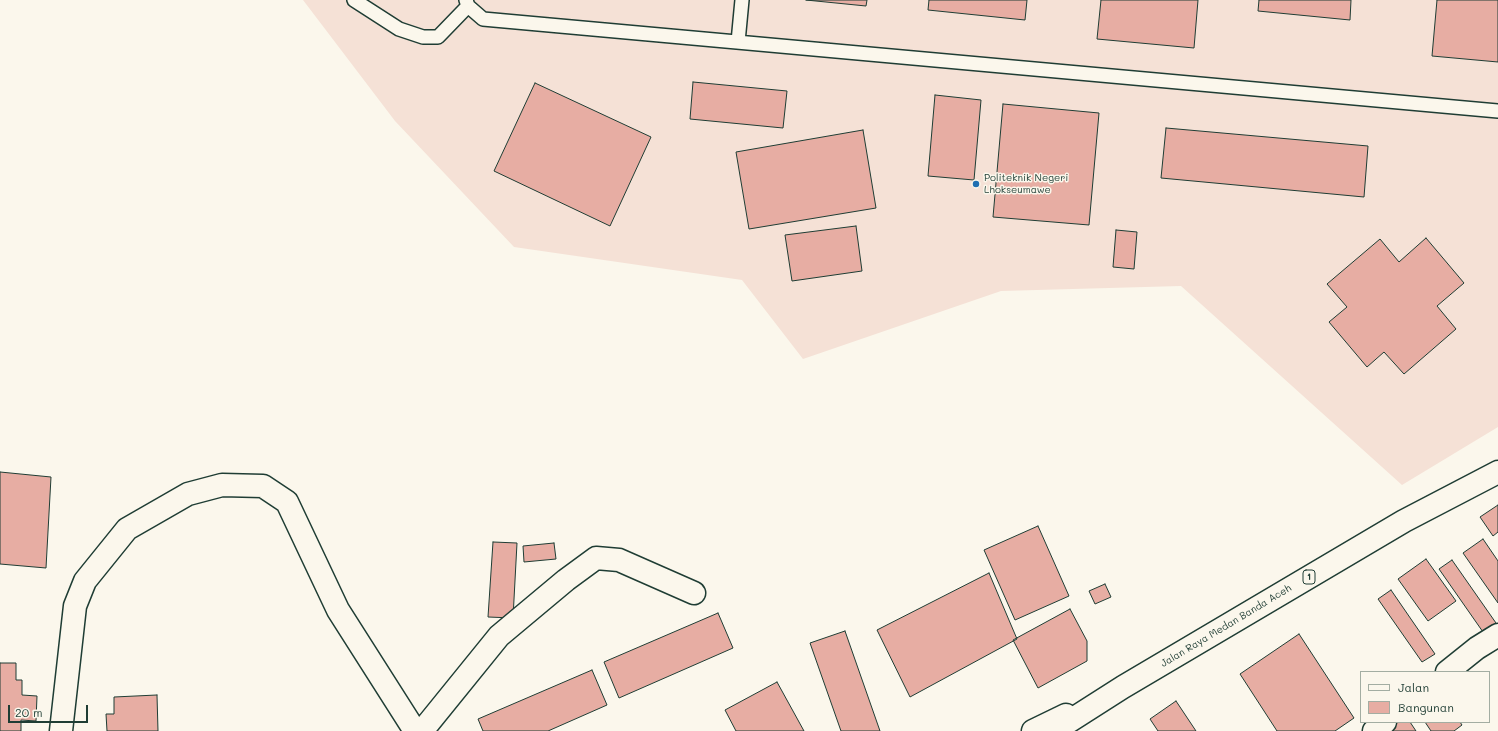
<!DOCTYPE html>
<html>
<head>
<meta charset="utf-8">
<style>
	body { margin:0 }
	#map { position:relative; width:1498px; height:731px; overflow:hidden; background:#fbf7ec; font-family:Mali,sans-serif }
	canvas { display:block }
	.legend { position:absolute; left:1360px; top:671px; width:130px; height:52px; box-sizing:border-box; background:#fbf7ec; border:1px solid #a3ada2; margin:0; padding:5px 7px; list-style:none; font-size:12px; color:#1f3d34 }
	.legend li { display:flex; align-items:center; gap:8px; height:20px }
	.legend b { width:20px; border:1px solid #a3ada2 }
	.scale { position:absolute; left:8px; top:705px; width:80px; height:18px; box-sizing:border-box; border:2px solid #1f3d34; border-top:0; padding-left:5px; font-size:12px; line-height:14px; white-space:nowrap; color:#1f3d34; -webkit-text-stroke:3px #fbf7ec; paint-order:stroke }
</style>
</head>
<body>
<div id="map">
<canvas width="1498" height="731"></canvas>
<ul class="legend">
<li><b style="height:5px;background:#fbf7ec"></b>Jalan</li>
<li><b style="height:11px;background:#e7ada3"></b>Bangunan</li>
</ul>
<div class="scale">20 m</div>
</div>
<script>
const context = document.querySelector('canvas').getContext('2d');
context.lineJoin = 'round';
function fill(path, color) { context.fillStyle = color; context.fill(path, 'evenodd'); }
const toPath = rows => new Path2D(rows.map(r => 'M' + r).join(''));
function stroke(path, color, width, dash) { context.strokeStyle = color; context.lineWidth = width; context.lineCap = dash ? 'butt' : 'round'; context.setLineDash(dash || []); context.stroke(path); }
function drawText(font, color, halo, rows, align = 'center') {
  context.font = font + ' Mali,sans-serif'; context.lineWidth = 3; context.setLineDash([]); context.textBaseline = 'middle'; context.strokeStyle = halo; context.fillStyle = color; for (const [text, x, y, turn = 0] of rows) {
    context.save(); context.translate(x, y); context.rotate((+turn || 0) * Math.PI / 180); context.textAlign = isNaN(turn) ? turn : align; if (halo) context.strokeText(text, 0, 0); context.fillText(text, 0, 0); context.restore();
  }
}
const built = toPath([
	[303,0,1498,0,1498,427,1402,485,1181,286,1001,291,803,359,742,280,514,247,395,121]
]);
const building = toPath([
	[806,0,867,0,866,6,806,0],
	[929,0,1027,0,1025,20,928,10,929,0],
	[1101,0,1198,0,1194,48,1097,39,1101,0],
	[1259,0,1351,0,1350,20,1258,11,1259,0],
	[1437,0,1498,0,1498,62,1432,56,1437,0],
	[693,82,787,91,783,128,690,119,693,82],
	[535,83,651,137,610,226,494,171,535,83],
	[935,95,981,100,974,180,928,176,935,95],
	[1003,104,1099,113,1089,225,993,217,1003,104],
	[1166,128,1368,146,1364,197,1161,178,1166,128],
	[863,130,876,208,749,229,736,152,863,130],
	[856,226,862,271,792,281,785,235,856,226],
	[1116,230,1137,232,1134,269,1113,267,1116,230],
	[1426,238,1464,283,1437,306,1456,329,1404,374,1384,352,1367,367,1329,322,1347,307,1327,284,1380,239,1399,262,1426,238],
	[0,472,51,477,46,568,0,564,0,472],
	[1498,505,1498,532,1493,536,1480,517,1498,505],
	[1038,526,1069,596,1015,620,984,550,1038,526],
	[1483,539,1498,561,1498,603,1463,553,1483,539],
	[493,542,517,543,513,618,488,617,493,542],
	[554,543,556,559,524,562,523,546,554,543],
	[1426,559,1456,601,1428,621,1398,579,1426,559],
	[1452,560,1496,623,1483,632,1439,569,1452,560],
	[989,573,1017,639,910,697,877,630,989,573],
	[1105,584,1111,597,1095,604,1089,591,1105,584],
	[1391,590,1435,654,1422,662,1378,599,1391,590],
	[1070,609,1087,641,1087,661,1038,688,1013,640,1070,609],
	[718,613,733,648,619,698,604,662,718,613],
	[845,631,880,731,841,731,810,643,845,631],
	[1299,634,1354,718,1335,731,1277,731,1240,674,1299,634],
	[0,663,16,663,16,680,22,680,22,695,37,696,36,721,21,720,21,731,0,731,0,663],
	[592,670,607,705,548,731,483,731,478,719,592,670],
	[777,682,804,731,736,731,725,710,777,682],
	[157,695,158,731,107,731,106,714,114,714,114,697,157,695],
	[1176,701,1196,731,1158,731,1150,719,1176,701],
	[1396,722,1410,722,1416,731,1383,731,1396,722],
	[1425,722,1460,722,1462,725,1454,731,1431,731,1425,722]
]);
const service = toPath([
	[354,0,399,29,423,37,438,37,468,6],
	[466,0,468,6,483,19,1498,111],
	[738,42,742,0]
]);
const minor = toPath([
	[1447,672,1477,648,1498,635],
	[61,731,75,606,85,581,127,529,188,494,222,485,263,486,287,502,338,610,415,731],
	[422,731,499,636,566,580,596,558,619,560,694,593],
	[1374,731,1385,722]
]);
const trunk = toPath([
	[1033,731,1066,715],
	[1054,731,1123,687,1404,521,1498,472]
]);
const markers = [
	[976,184,4,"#1f6fb2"]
];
const shields = [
	[1309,577,12]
];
const shieldNames = [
	["1",1309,577]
];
const poiNames = [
	["Politeknik Negeri",984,178],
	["Lhokseumawe",984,190]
];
const streetNames = [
	["Jalan Raya Medan Banda Aceh",1226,626,-31]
];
fill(built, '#f5e1d6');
fill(building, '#e7ada3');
stroke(building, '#1f3d34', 1);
stroke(service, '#1f3d34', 16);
stroke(minor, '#1f3d34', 25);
stroke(trunk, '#1f3d34', 25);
stroke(service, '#fbf7ec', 13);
stroke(minor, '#fbf7ec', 22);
stroke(trunk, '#fbf7ec', 22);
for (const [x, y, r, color] of markers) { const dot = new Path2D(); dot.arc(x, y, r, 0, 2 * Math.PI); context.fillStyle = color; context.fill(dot); stroke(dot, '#fbf7ec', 1.5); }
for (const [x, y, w] of shields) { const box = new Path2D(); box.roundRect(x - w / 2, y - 7, w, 14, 3); context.fillStyle = '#fbf7ec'; context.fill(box); stroke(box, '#1f3d34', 1); }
drawText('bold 9px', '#1f3d34', null, shieldNames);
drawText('10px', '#1f3d34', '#fbf7ec', poiNames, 'left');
drawText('10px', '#1f3d34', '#fbf7ec', streetNames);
</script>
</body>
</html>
